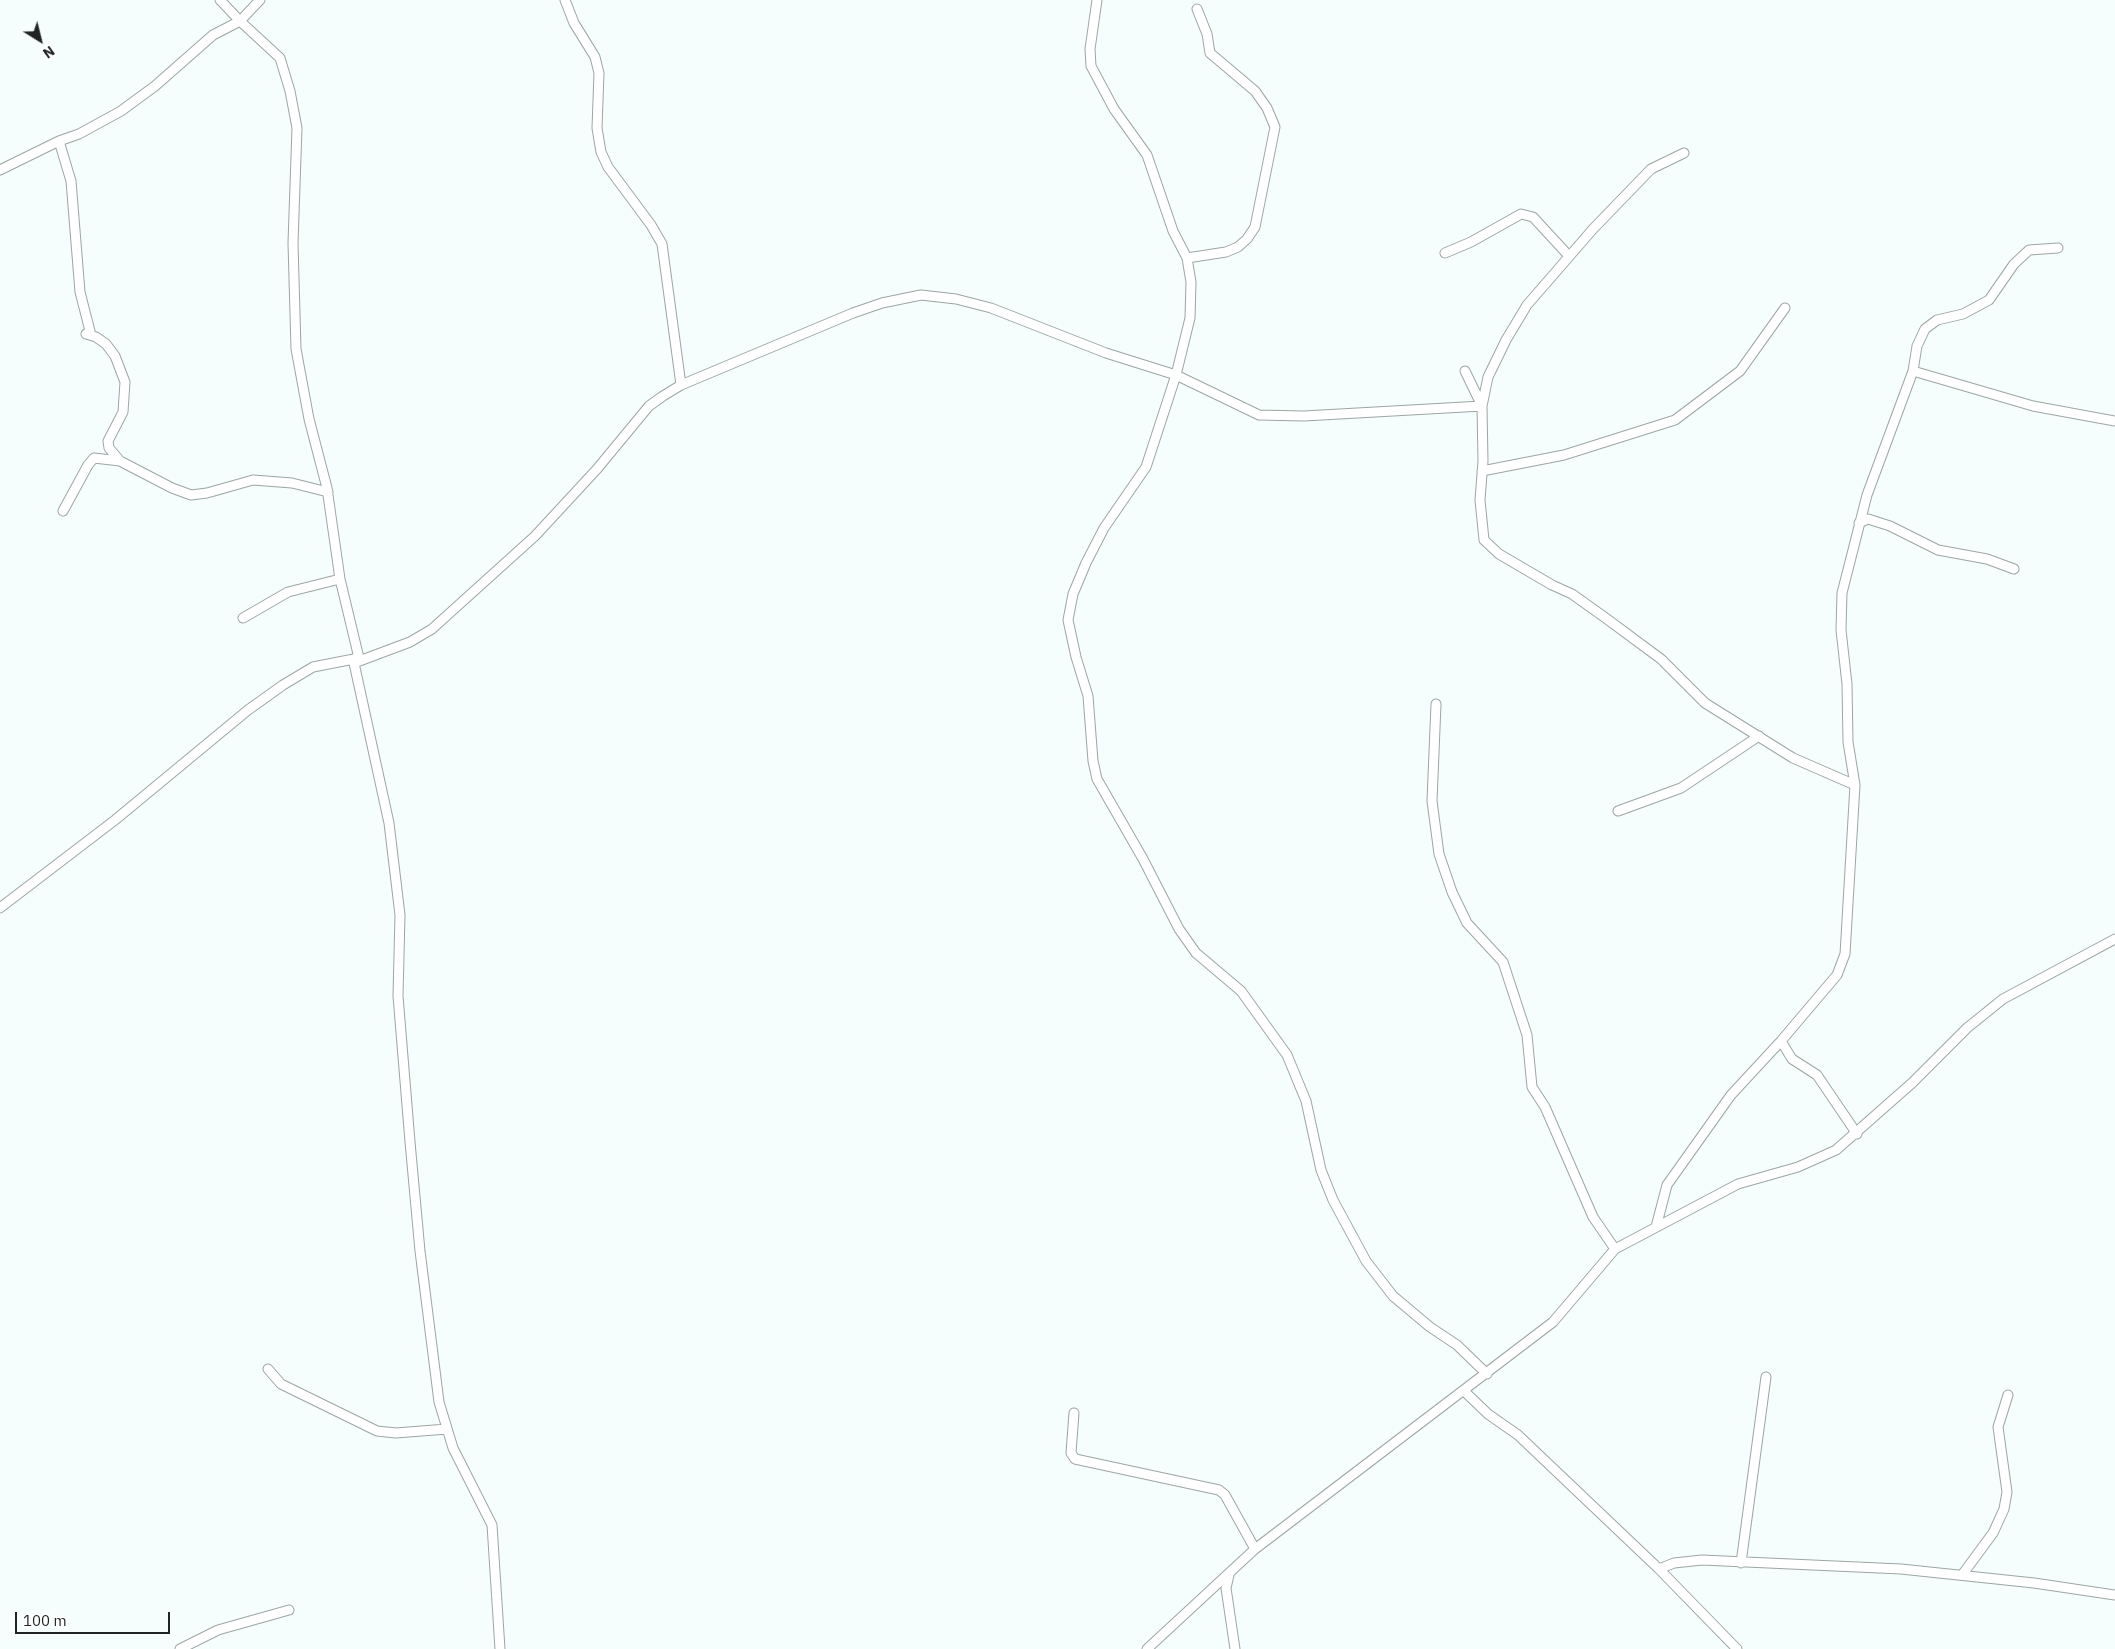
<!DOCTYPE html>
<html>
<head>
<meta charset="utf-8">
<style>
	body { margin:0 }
	#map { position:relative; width:2115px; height:1649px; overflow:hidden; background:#f5fdfd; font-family:"IBM Plex Sans",sans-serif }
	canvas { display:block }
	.north { position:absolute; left:15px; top:15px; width:50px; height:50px; -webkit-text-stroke:4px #fff; paint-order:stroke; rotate:144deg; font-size:14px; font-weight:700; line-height:20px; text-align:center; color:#212424 }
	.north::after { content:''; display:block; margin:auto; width:18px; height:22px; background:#212424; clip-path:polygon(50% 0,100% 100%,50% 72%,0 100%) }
	.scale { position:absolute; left:15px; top:1612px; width:155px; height:22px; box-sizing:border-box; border:2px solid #212424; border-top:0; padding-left:6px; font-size:15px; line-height:18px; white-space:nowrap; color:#212424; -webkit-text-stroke:4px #fff; paint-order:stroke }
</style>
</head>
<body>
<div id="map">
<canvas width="2115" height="1649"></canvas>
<div class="north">N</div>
<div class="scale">100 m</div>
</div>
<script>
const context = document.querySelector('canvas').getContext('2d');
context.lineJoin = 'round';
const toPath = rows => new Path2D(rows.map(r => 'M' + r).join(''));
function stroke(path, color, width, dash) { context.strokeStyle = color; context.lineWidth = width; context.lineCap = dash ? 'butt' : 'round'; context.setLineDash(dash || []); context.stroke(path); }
const minor = toPath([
	[260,0,240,21,280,58,290,91,297,128,293,243,296,349,309,419,327,488,340,579,359,658,354,663,389,823,400,915,398,996,410,1142,420,1251,439,1402,453,1448,492,1525,500,1649],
	[565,0,574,23,595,57,599,73,597,128,601,152,608,167,651,225,662,244,681,385],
	[1097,0,1090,49,1091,66,1114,109,1147,155,1173,231,1187,258,1191,282,1190,318,1176,375,1146,467,1104,528,1086,563,1073,594,1068,620,1076,657,1088,696,1093,761,1097,779,1143,859,1179,929,1196,953,1241,991,1287,1055,1306,1101,1321,1170,1333,1200,1366,1261,1393,1296,1430,1327,1457,1345,1487,1374],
	[59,141,71,181,80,292,90,331,86,334,96,337,106,344,115,356,125,382,123,412,108,441,109,448,120,461,172,488,191,495,207,493,253,480,292,483,328,492],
	[1684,153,1651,169,1593,229,1527,305,1506,340,1488,377,1482,406,1483,461,1480,500,1484,540,1499,554,1552,585,1572,594,1607,619,1661,659,1705,703,1793,758,1855,785],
	[0,170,59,141,79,134,121,111,155,86,213,35,240,21,220,0],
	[1445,253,1471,242,1521,214,1533,217,1569,256],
	[1187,258,1226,252,1238,247,1247,239,1255,227,1275,127,1267,108,1255,91,1210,53,1207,34,1197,9],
	[1913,371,2033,406,2115,421],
	[1482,471,1564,455,1675,420,1740,371,1785,308],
	[63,511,88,465,94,458,120,461],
	[1859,523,1868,519,1890,526,1938,550,1987,559,2014,569],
	[243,618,288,592,340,579],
	[354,663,410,642,432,629,535,536,597,469,649,406,663,396,681,385,853,313,882,303,921,295,956,299,991,308,1106,353,1176,375,1259,415,1304,416,1482,406,1465,371],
	[1436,704,1432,801,1439,854,1452,892,1467,923,1503,962,1527,1035,1532,1087,1545,1107,1593,1217,1615,1249],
	[1618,811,1681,788,1759,736],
	[0,908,115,820,248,710,283,685,313,667,359,658],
	[1781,1041,1792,1059,1817,1075,1857,1134],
	[1656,1227,1667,1185,1731,1095,1781,1041,1837,975,1845,954,1855,785,1848,742,1847,684,1841,630,1842,593,1867,495,1913,371,1917,346,1925,329,1937,320,1963,314,1989,300,2014,264,2029,250,2058,248],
	[268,1369,281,1384,377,1431,396,1433,447,1429],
	[1464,1391,1488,1414,1518,1435,1659,1569,1737,1649],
	[1074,1413,1071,1453,1075,1459,1219,1490,1225,1495,1255,1549],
	[1741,1563,1766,1377],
	[1659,1569,1674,1563,1702,1560,1901,1569,2034,1583,2115,1595],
	[1229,1575,1226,1588,1235,1649],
	[1962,1575,1993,1533,2004,1509,2007,1492,1998,1427,2008,1395],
	[180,1649,218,1630,289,1610],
	[1147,1649,1255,1549,1553,1322,1615,1249,1738,1184,1798,1167,1836,1150,1912,1083,1967,1028,2003,999,2115,939]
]);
stroke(minor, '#9da5a5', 11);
stroke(minor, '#fff', 9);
</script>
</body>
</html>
